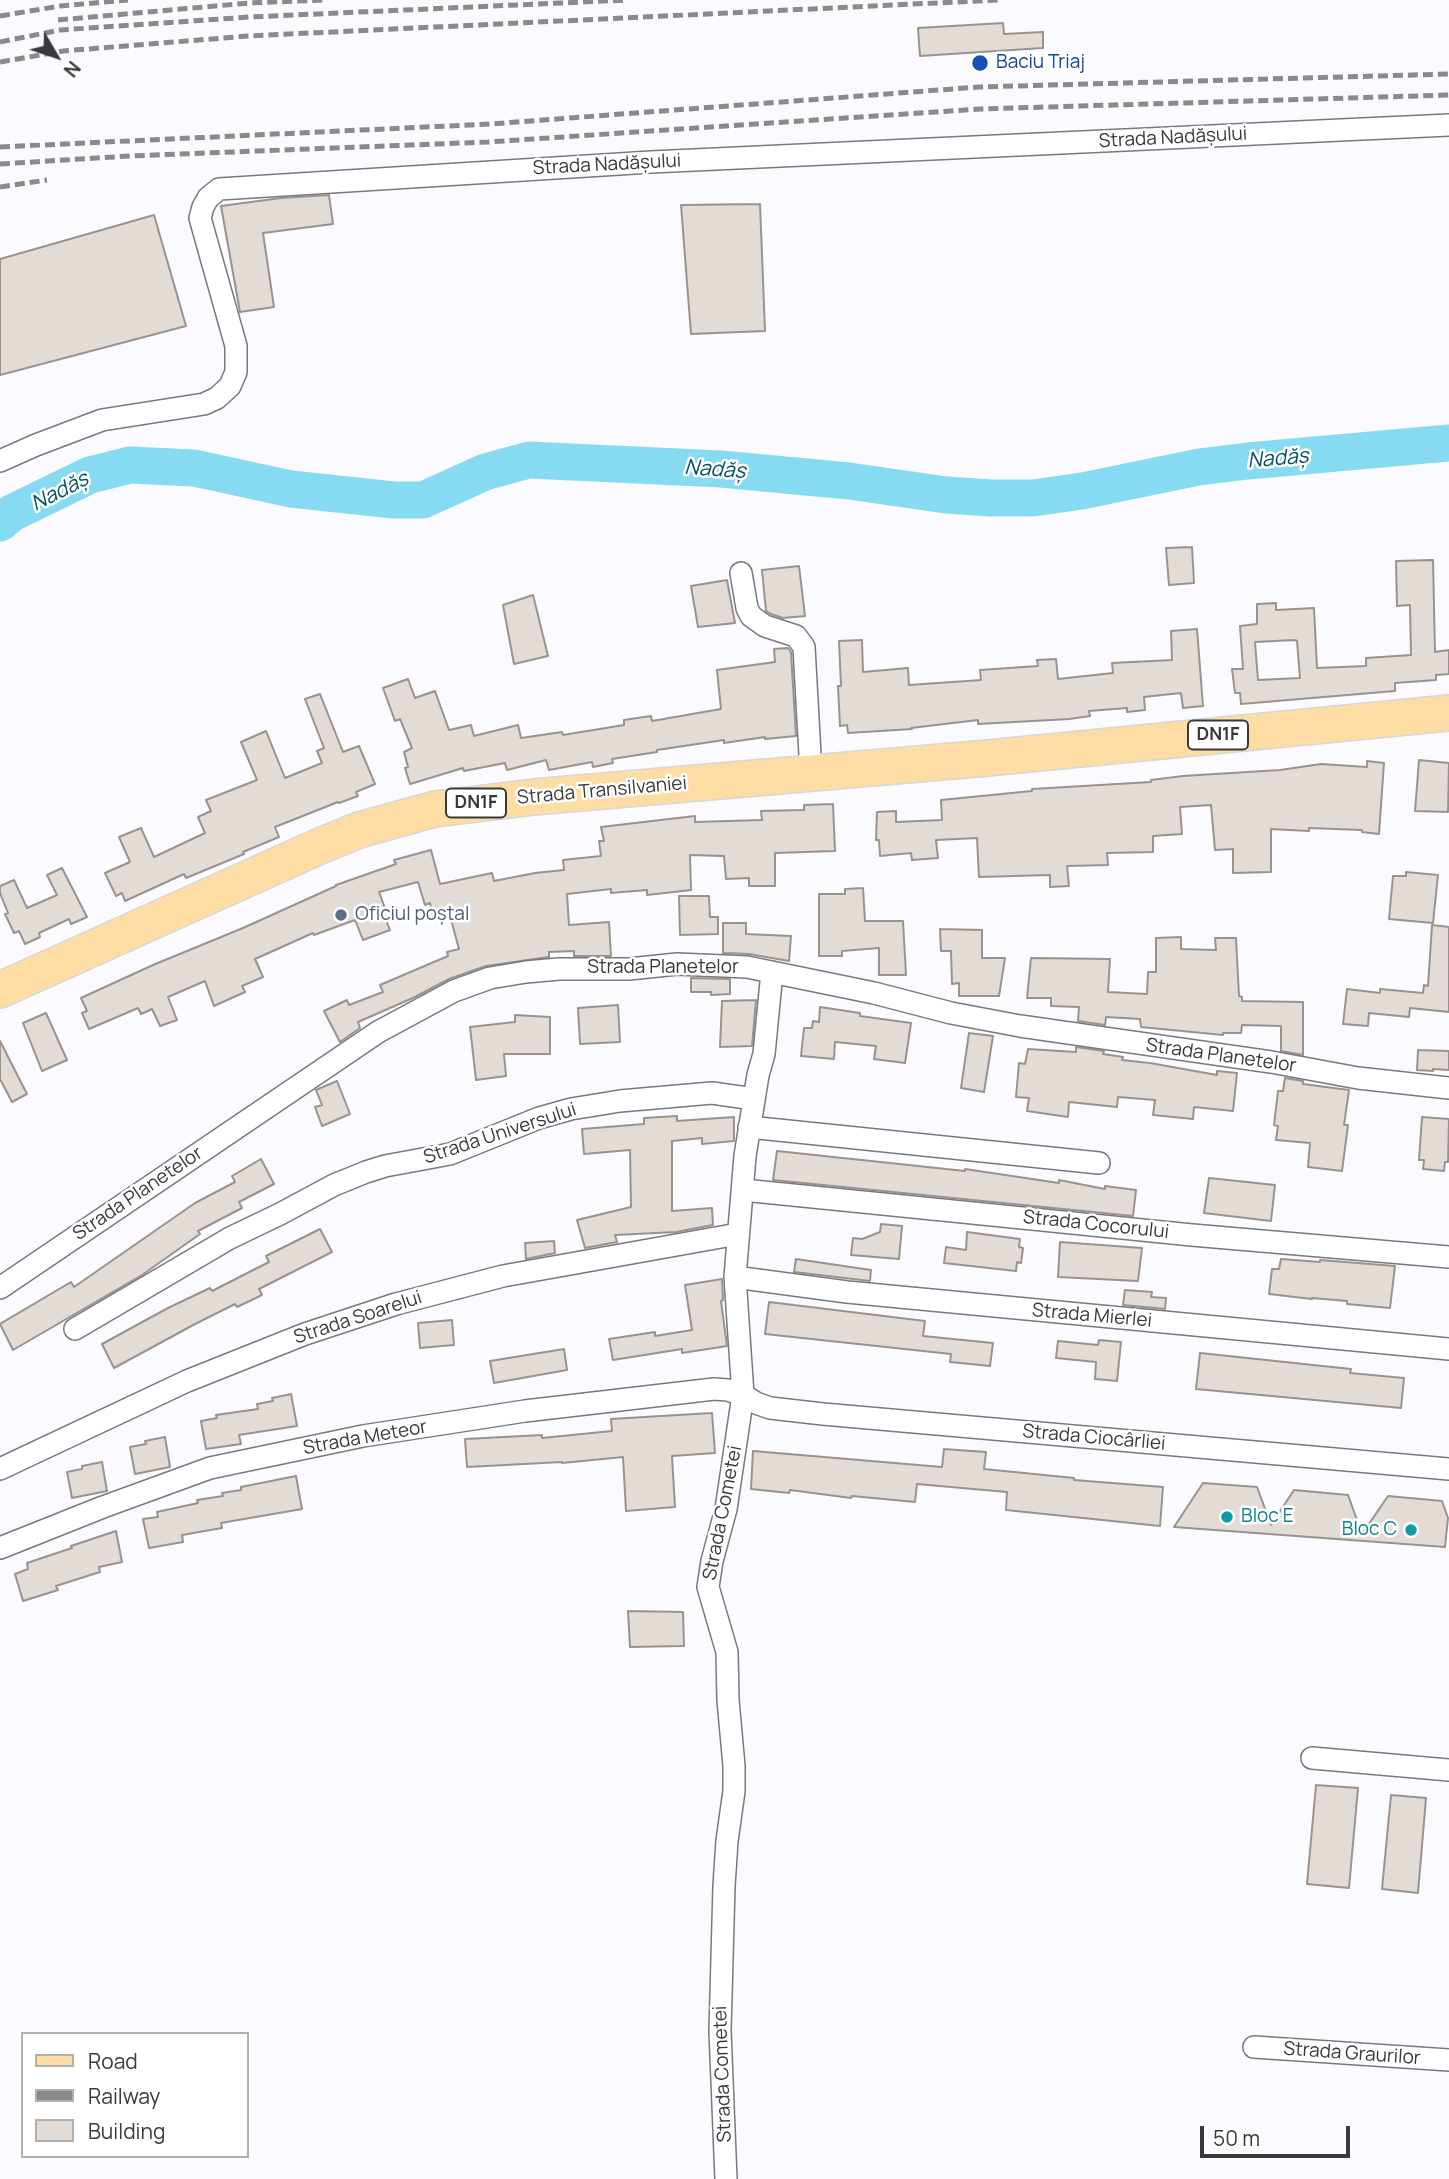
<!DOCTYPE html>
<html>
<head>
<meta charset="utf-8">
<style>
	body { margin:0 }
	#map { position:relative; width:1449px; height:2179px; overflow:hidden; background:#fbfaff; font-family:Manrope,sans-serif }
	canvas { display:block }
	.legend { position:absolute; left:21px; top:2032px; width:228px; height:126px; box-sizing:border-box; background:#fff; border:2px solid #b0b0b1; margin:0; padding:9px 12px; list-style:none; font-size:21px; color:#39393c }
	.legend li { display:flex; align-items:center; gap:14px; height:35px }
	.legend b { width:35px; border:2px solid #b0b0b1 }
	.north { position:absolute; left:21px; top:21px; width:70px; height:70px; -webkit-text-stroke:5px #fff; paint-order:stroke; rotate:129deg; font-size:19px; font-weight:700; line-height:28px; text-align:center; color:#39393c }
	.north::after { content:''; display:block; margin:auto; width:24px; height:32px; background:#39393c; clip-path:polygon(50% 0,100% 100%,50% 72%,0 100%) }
	.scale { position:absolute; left:1200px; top:2126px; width:150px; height:32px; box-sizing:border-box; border:4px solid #39393c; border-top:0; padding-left:9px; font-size:21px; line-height:24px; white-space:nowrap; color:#39393c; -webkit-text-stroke:5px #fff; paint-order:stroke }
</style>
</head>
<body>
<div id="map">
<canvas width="1449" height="2179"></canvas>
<ul class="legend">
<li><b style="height:9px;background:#fedda5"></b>Road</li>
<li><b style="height:9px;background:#8a898d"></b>Railway</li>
<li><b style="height:19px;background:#e2dbd6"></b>Building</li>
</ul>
<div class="north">N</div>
<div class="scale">50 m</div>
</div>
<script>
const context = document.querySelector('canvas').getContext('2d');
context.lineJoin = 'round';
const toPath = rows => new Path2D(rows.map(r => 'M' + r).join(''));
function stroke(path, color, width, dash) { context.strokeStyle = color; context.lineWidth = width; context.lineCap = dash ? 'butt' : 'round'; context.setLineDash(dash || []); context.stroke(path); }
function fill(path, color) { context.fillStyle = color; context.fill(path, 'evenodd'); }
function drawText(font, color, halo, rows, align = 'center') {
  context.font = font + ' Manrope,sans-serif'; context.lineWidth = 5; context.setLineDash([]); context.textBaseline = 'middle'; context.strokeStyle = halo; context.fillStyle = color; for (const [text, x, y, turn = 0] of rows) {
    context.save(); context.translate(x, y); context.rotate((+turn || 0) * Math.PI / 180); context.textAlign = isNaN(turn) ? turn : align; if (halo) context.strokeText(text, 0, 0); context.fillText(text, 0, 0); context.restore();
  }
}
const river = toPath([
	[0,523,12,513,90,475,130,465,194,468,291,489,394,500,423,500,485,472,529,460,721,469,849,481,946,495,991,498,1033,498,1082,491,1199,467,1248,461,1449,443]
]);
const building = toPath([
	[1003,23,1004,34,1043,32,1043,48,920,56,918,28,1003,23],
	[329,195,333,224,263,233,274,307,240,312,221,206,281,198,329,195],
	[760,204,765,331,691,334,681,205,760,204],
	[154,215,186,326,0,375,0,259,154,215],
	[1192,547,1194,583,1169,585,1166,548,1192,547],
	[1433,560,1435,652,1449,650,1449,674,1436,675,1436,680,1395,683,1395,691,1241,704,1240,693,1235,693,1232,669,1243,669,1240,626,1257,624,1257,604,1276,603,1276,610,1314,608,1317,668,1366,666,1366,658,1411,655,1410,605,1397,606,1396,561,1433,560],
	[1295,640,1297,641,1300,678,1258,680,1255,642,1295,640],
	[799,566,805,616,783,618,771,614,766,611,762,570,799,566],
	[727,580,735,623,698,627,691,586,727,580],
	[533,595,548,656,514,664,503,605,533,595],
	[1197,629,1203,706,1183,708,1181,693,1144,697,1145,710,1127,712,1127,708,1089,711,1090,716,1069,719,978,724,978,720,911,728,912,729,848,733,847,725,840,726,838,686,841,686,839,641,862,640,863,672,908,668,909,685,981,680,980,670,1038,666,1037,660,1056,659,1058,679,1113,673,1112,663,1172,660,1171,631,1197,629],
	[788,648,791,652,796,736,765,739,765,737,724,743,724,740,657,750,657,752,612,759,613,763,593,767,592,762,549,770,546,760,507,770,505,763,464,771,463,768,410,784,405,768,408,767,404,752,412,748,400,719,395,721,383,688,408,679,415,698,435,691,449,730,471,725,474,736,518,725,521,738,562,732,563,735,624,725,624,720,651,716,652,721,721,709,717,670,775,662,774,649,788,648],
	[320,694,343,752,359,746,375,784,356,792,358,796,339,803,338,802,275,827,279,837,243,852,244,854,186,878,184,874,125,901,122,893,116,896,105,873,130,862,119,837,141,828,154,857,205,833,198,817,211,811,206,800,257,780,241,742,266,731,285,778,322,763,317,751,324,748,305,699,320,694],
	[1419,760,1449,763,1448,812,1415,811,1419,760],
	[1367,761,1384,763,1379,834,1362,832,1362,830,1309,828,1309,831,1271,829,1271,872,1233,873,1233,849,1215,850,1211,805,1180,807,1182,834,1153,836,1153,852,1107,853,1108,865,1067,866,1069,886,1050,887,1050,875,979,877,977,838,936,840,938,858,912,860,911,853,880,856,879,840,876,840,877,812,896,811,896,822,942,820,941,800,1032,791,1032,789,1151,782,1151,780,1183,776,1280,770,1321,764,1367,767,1367,761],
	[833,804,835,851,775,853,775,886,749,886,749,878,726,879,724,856,690,855,691,890,647,895,647,890,611,893,611,889,567,894,569,925,609,922,611,956,574,956,574,951,549,952,549,957,486,966,449,979,415,997,358,1022,360,1028,340,1042,324,1011,347,1000,349,1005,383,992,380,985,448,956,447,952,459,949,449,912,433,915,430,903,425,905,418,882,379,892,386,911,383,912,390,930,363,940,355,920,314,935,313,933,255,959,263,977,242,986,245,992,214,1006,205,981,168,997,177,1020,160,1026,152,1009,141,1014,138,1008,89,1029,82,1013,87,1011,81,998,153,965,243,928,336,886,336,885,396,864,394,860,431,850,440,884,492,873,494,881,535,873,564,870,563,860,601,856,599,841,604,841,601,827,695,816,695,822,762,820,761,811,804,810,804,805,833,804],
	[62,868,87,917,71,924,69,919,39,933,40,937,25,944,19,931,14,933,5,914,8,913,0,893,0,886,14,880,27,908,57,895,47,875,62,868],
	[1406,872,1438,875,1433,923,1389,919,1393,876,1406,876,1406,872],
	[863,888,865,921,903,921,906,975,879,975,879,948,842,951,842,956,819,956,819,894,845,894,845,889,863,888],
	[679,896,709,896,710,917,718,917,718,934,680,935,679,896],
	[723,923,746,923,746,934,791,936,789,961,749,954,723,953,723,923],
	[1432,925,1449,927,1449,1012,1410,1008,1409,1017,1369,1013,1368,1026,1343,1024,1347,989,1380,993,1380,989,1423,993,1424,985,1428,986,1432,925],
	[940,929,982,930,982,958,1005,958,999,996,959,996,959,983,952,984,951,951,941,951,940,929],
	[1181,937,1181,949,1216,950,1215,938,1236,938,1239,996,1242,997,1242,1001,1303,1002,1303,1055,1281,1051,1281,1026,1242,1025,1241,1033,1223,1033,1223,1035,1141,1027,1140,1019,1106,1017,1105,1025,1078,1021,1079,1007,1051,1006,1051,998,1027,998,1031,958,1110,959,1108,992,1147,994,1148,972,1156,972,1156,938,1181,937],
	[691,978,730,979,730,994,711,995,711,992,691,992,691,978],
	[756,1000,752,1046,720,1047,722,1001,756,1000],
	[618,1005,620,1042,580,1044,578,1008,618,1005],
	[820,1007,860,1013,860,1016,911,1023,905,1063,874,1059,876,1046,835,1042,834,1059,801,1056,804,1028,812,1028,813,1021,819,1022,820,1007],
	[46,1013,67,1060,42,1071,23,1023,46,1013],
	[515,1015,550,1017,550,1054,504,1054,506,1076,476,1080,470,1027,515,1022,515,1015],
	[969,1033,993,1036,984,1092,961,1088,969,1033],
	[0,1041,27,1094,12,1102,0,1079,0,1041],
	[1076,1047,1104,1051,1103,1054,1123,1057,1122,1060,1150,1063,1217,1075,1217,1071,1237,1073,1233,1111,1194,1107,1193,1119,1153,1115,1155,1100,1118,1097,1117,1107,1069,1102,1068,1117,1027,1111,1029,1098,1016,1097,1019,1063,1025,1064,1028,1049,1076,1052,1076,1047],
	[1418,1050,1449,1051,1449,1070,1433,1069,1433,1071,1417,1070,1418,1050],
	[1285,1078,1303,1081,1303,1084,1349,1090,1344,1125,1348,1125,1342,1171,1308,1167,1310,1143,1276,1140,1278,1126,1274,1125,1278,1091,1283,1091,1285,1078],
	[337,1081,350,1114,322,1126,315,1107,322,1105,316,1090,337,1081],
	[677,1116,677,1121,734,1117,734,1141,702,1144,702,1138,672,1141,672,1211,712,1208,713,1225,676,1232,615,1235,617,1242,585,1248,577,1220,631,1207,630,1150,584,1154,582,1129,644,1124,644,1118,677,1116],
	[1422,1117,1449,1119,1448,1162,1445,1162,1444,1171,1423,1169,1424,1160,1419,1160,1422,1117],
	[777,1151,965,1171,965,1169,1059,1183,1059,1180,1105,1189,1105,1186,1136,1190,1133,1216,773,1180,777,1151],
	[261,1159,274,1184,239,1202,242,1208,198,1231,200,1234,142,1275,13,1350,0,1324,71,1282,74,1287,195,1203,235,1182,232,1176,261,1159],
	[1209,1178,1275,1185,1271,1221,1204,1213,1209,1178],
	[881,1224,902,1226,899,1259,851,1255,853,1238,862,1239,880,1232,881,1224],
	[320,1229,332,1252,259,1289,262,1295,237,1307,235,1304,197,1323,114,1368,102,1344,168,1308,210,1288,212,1291,269,1262,266,1256,320,1229],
	[967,1232,1020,1239,1019,1247,1023,1248,1021,1263,1017,1262,1016,1271,944,1263,946,1247,966,1250,967,1232],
	[554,1241,555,1253,526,1259,525,1243,554,1241],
	[1060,1242,1142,1248,1138,1281,1058,1277,1060,1242],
	[796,1259,871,1270,870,1281,794,1272,796,1259],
	[1281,1259,1320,1262,1320,1260,1395,1266,1390,1308,1347,1304,1347,1301,1312,1298,1312,1299,1269,1294,1272,1269,1279,1269,1281,1259],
	[722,1279,723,1300,721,1301,727,1346,682,1353,682,1349,613,1360,609,1339,655,1332,655,1336,692,1330,685,1285,722,1279],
	[1125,1290,1152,1292,1151,1297,1166,1298,1165,1309,1123,1305,1125,1290],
	[769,1302,925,1321,923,1336,993,1343,990,1366,950,1362,951,1354,765,1334,769,1302],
	[452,1320,454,1345,420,1348,418,1323,452,1320],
	[1099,1340,1121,1342,1117,1381,1095,1379,1096,1362,1056,1358,1058,1341,1098,1345,1099,1340],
	[564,1349,567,1370,494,1383,490,1361,564,1349],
	[1200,1353,1351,1369,1350,1373,1404,1378,1401,1408,1196,1389,1200,1353],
	[291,1394,297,1426,239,1435,241,1444,206,1449,201,1421,217,1418,216,1415,258,1409,257,1404,273,1401,272,1398,291,1394],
	[712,1413,715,1453,672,1456,675,1507,626,1511,623,1457,562,1463,562,1462,467,1467,465,1439,542,1435,542,1438,612,1431,611,1419,712,1413],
	[165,1437,170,1467,135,1474,130,1447,146,1444,145,1441,165,1437],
	[944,1449,986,1452,984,1469,1074,1478,1074,1480,1163,1487,1160,1526,1006,1510,1007,1492,917,1484,915,1502,852,1496,851,1498,790,1490,789,1493,751,1489,753,1451,942,1467,944,1449],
	[102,1462,107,1491,72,1498,67,1472,82,1469,82,1466,102,1462],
	[296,1476,302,1509,221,1523,222,1528,182,1535,183,1542,149,1548,143,1519,158,1517,157,1512,198,1503,197,1500,223,1496,222,1493,241,1490,241,1487,296,1476],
	[1203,1483,1257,1487,1271,1525,1294,1490,1348,1495,1362,1534,1388,1496,1442,1501,1448,1518,1445,1547,1174,1527,1203,1483],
	[116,1531,122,1562,99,1567,100,1572,56,1586,58,1590,23,1601,15,1574,28,1569,27,1563,72,1548,71,1546,116,1531],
	[628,1611,683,1612,684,1646,630,1647,628,1611],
	[1316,1785,1358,1788,1349,1888,1307,1884,1316,1785],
	[1391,1795,1426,1798,1418,1893,1382,1889,1391,1795]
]);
const minor = toPath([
	[0,461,36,445,102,420,204,404,217,398,230,386,236,372,236,346,200,218,203,207,208,198,219,189,651,162,1449,125],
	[741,573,747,608,751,616,765,626,796,636,804,647,811,773],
	[749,1127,1099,1163],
	[743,1190,1192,1235,1449,1257],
	[735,1277,847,1292,1449,1349],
	[0,1288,378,1032,454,991,490,978,526,972,559,969,629,969,677,964,747,967,874,993,951,1013,1020,1026,1271,1062,1358,1078,1449,1088],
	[75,1329,230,1238,280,1214,334,1185,366,1172,385,1166,450,1154,539,1118,571,1109,620,1101,712,1093,754,1099],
	[0,1469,187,1381,305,1334,396,1304,503,1276,738,1234],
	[0,1548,103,1507,210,1468,363,1436,525,1411,714,1389,728,1390,743,1395,756,1403,770,1408,823,1414,1449,1469],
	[1312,1758,1449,1770],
	[1254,2047,1449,2060],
	[726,2179,720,2031,724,1886,727,1841,734,1791,734,1766,728,1700,727,1652,708,1587,712,1561,726,1509,743,1395,735,1277,745,1156,758,1075,764,1054,772,972]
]);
const primary = toPath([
	[0,990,320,846,359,830,435,809,534,797,988,758,1449,713]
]);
const rail = toPath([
	[0,16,60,6,128,0],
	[58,20,249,3,323,0],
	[0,42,60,30,250,17,627,0],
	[0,62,63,51,248,36,998,0],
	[0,147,490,124,979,87,1449,74],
	[0,164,129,156,488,142,980,109,1449,95],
	[0,187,47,180]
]);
const markers = [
	[980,63,9,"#1a4fb4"],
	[341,915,7,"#5c6f8a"],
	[1227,1517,7,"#0f9aa8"],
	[1411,1530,7,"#0f9aa8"]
];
const shields = [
	[1218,735,60],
	[476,803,60]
];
const shieldNames = [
	["DN1F",1218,735],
	["DN1F",476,803]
];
const transitNames = [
	["Baciu Triaj",996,63]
];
const streetNames = [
	["Strada Nadășului",1173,138,-3],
	["Strada Nadășului",607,165,-3],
	["Strada Transilvaniei",602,791,-5],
	["Strada Planetelor",663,968],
	["Strada Planetelor",1221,1056,8],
	["Strada Universului",500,1134,-18],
	["Strada Planetelor",138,1194,-34],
	["Strada Cocorului",1096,1225,6],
	["Strada Mierlei",1092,1316,5],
	["Strada Soarelui",358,1318,-18],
	["Strada Meteor",365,1438,-10],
	["Strada Ciocârliei",1094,1438,5],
	["Strada Cometei",723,1513,-79],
	["Strada Graurilor",1352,2054,4],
	["Strada Cometei",723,2074,-92]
];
const serviceNames = [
	["Oficiul poștal",355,915]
];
const cultureNames = [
	["Bloc E",1241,1517],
	["Bloc C",1397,1530,"right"]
];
const waterNames = [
	["Nadăș",1278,459,-5],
	["Nadăș",715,470,4],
	["Nadăș",60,492,-27]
];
stroke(river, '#86dbf3', 37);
fill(building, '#e2dbd6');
stroke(building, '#99928e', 2);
stroke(minor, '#78787e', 24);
stroke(primary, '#d7d7d8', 38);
stroke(minor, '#fff', 21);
stroke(primary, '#fedda5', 35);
stroke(rail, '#8a898d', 5, [10, 5]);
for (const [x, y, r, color] of markers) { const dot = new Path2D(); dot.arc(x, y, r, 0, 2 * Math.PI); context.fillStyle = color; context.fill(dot); stroke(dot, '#fff', 2.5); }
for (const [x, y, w] of shields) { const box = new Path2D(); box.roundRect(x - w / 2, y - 14.5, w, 29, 5); context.fillStyle = '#fff'; context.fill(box); stroke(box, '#39393c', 2); }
drawText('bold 18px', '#39393c', null, shieldNames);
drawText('19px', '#164399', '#fff', transitNames, 'left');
drawText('19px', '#39393c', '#fff', streetNames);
drawText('19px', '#4e5e75', '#fff', serviceNames, 'left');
drawText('19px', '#0d838f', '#fff', cultureNames, 'left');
drawText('italic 21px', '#025161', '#fff', waterNames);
</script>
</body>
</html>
